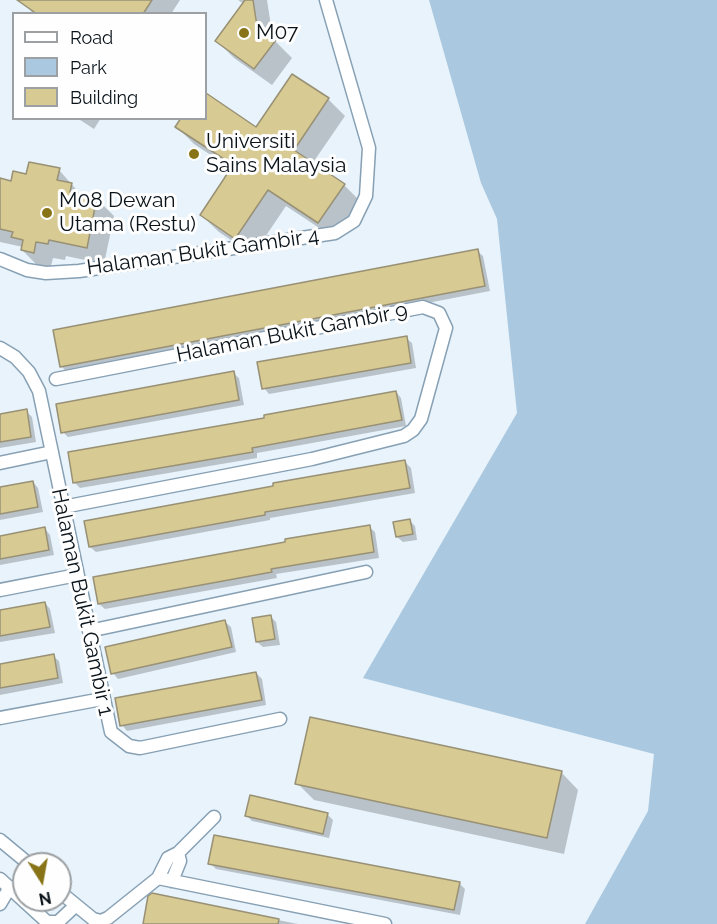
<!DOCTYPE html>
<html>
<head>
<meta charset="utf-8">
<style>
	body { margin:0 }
	#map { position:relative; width:717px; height:924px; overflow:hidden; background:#e8f3fb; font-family:Raleway,sans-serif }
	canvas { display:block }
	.legend { position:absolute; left:12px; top:12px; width:195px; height:108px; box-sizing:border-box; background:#fefefe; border:2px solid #9ca0a3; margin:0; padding:8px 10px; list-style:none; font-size:18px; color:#0a131a }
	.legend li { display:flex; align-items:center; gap:12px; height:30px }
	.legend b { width:30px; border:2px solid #9ca0a3 }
	.north { position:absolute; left:12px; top:852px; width:60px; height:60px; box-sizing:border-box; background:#fefefe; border:2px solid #9ca0a3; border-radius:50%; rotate:169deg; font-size:16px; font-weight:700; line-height:24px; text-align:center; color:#0a131a }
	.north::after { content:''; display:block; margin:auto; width:21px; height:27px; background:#887417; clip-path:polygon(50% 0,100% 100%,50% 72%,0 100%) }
</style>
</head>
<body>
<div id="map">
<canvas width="717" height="924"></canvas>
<ul class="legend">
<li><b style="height:8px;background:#fff"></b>Road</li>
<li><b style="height:16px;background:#aac8e0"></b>Park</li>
<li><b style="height:16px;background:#d8ca93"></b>Building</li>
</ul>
<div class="north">N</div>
</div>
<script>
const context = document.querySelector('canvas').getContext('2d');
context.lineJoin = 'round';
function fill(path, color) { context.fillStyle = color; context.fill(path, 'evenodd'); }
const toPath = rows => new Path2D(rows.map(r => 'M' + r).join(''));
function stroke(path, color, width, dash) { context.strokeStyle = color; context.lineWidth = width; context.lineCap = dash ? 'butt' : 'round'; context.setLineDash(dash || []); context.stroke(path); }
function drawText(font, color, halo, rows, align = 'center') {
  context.font = font + ' Raleway,sans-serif'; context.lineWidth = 6; context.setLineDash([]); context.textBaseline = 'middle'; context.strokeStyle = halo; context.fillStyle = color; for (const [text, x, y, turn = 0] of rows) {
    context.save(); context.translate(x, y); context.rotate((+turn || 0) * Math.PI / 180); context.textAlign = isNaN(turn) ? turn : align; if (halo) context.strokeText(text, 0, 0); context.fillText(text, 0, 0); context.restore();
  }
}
const green = toPath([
	[429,0,717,0,717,924,585,924,648,811,654,754,363,678,517,413,497,219,481,183]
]);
const shadow = toPath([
	[23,0,180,0,171,14,33,14],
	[238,0,267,0,273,39,292,58,272,85,234,58,217,41,244,4],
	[206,95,256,129,328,99,345,116,312,164,344,185,361,202,336,239,286,206,253,255,219,232,201,215,232,169,194,144,177,127,206,118],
	[77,118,101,118,94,129],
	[59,170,82,196,97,199,114,216,104,264,66,256,65,260,53,258,50,270,39,267,22,250,23,247,0,242,0,180,12,182,27,176],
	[477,251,483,256,490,291,67,372,61,366],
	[406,338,412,343,416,368,269,394,264,388],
	[233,373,239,378,244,405,68,437,63,432],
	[396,392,401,398,406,426,257,453,257,458,80,488,75,483,266,419],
	[26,411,32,417,36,442,0,448,0,416],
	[405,462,411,468,415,493,270,518,270,520,96,552,90,547],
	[33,482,38,488,43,512,0,520,0,488],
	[409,520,415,526,417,540,403,542,397,537],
	[369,527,375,532,379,558,276,574,277,578,105,609,99,604],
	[45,529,50,535,54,555,0,565,0,538],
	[45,603,50,609,55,633,0,642,0,611],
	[271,617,276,622,280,645,263,647,257,642],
	[225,622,231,627,236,652,118,679,113,673],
	[53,656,59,661,63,683,0,695,0,665],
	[256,673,262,679,266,705,127,731,122,725],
	[561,772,578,790,564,854,314,800,297,783],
	[327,814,333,820,329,838,252,821,247,816],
	[210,863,459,883,465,889,460,915,216,869],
	[152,895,298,924,144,924]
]);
const building = toPath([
	[17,0,152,0,143,14,37,14,17,0],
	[245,0,253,0,257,26,276,40,254,69,215,41,245,0],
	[292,74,329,98,294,150,345,184,318,223,268,190,235,239,200,215,233,165,175,127,181,118,206,118,206,93,256,127,292,74],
	[29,162,60,168,57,180,72,183,70,192,97,197,87,248,49,240,48,244,36,242,34,253,21,250,23,240,11,237,13,232,0,229,0,178,11,181,13,171,26,174,29,162],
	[478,249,485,286,60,367,53,330,478,249],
	[407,336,411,363,262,389,257,362,407,336],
	[234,371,239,400,61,433,56,404,234,371],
	[396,391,402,420,252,448,253,452,73,483,68,452,264,418,264,415,396,391],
	[27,409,31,437,0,442,0,414,27,409],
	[405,460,410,488,265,512,265,515,89,547,84,521,273,486,273,483,405,460],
	[33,481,38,507,0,514,0,487,33,481],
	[410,519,413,534,396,537,393,522,410,519],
	[370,525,374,552,271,569,272,572,98,604,93,577,285,542,285,539,370,525],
	[45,527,49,550,0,559,0,536,45,527],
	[45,602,50,627,0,636,0,610,45,602],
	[271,615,275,639,256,642,252,618,271,615],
	[225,620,232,647,111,674,105,647,225,620],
	[54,654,58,678,0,688,0,664,54,654],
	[256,672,262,700,120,726,115,698,256,672],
	[310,717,562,771,547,838,295,784,310,717],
	[250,795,328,813,323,834,245,816,250,795],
	[214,835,460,882,454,910,208,864,214,835],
	[152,893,279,919,278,924,143,924,148,896,152,893]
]);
const street = toPath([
	[0,259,27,270,46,273,79,271,335,233,354,221,366,196,369,148,326,0],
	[0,348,15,357,29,372,39,391,111,732,129,746,140,748,280,719],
	[56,379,423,307,439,313,446,328,421,419,413,430,404,436,312,459,63,507],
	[0,463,52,452],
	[0,590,77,575],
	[89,631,366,572],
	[0,718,102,699],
	[0,840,29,864],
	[158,878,385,924],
	[0,879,47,922,58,922,75,906],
	[172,881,180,861,178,853],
	[60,892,93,919,101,921,108,918,158,878,168,858,178,853,214,817],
	[0,904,10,887]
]);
const markers = [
	[244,33,6,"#887417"],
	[194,154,6,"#887417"],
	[47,213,6,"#887417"]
];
const poiNames = [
	["M07",256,33],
	["Universiti",206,142],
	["Sains Malaysia",206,166],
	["M08 Dewan",59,201],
	["Utama (Restu)",59,225]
];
const streetNames = [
	["Halaman Bukit Gambir 4",203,252,-8],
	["Halaman Bukit Gambir 9",292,333,-11],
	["Halaman Bukit Gambir 1",82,602,78]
];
fill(green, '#aac8e0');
fill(shadow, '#0003');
fill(building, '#d8ca93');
stroke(building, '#989175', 1.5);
stroke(street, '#87a0b4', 15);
stroke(street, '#fff', 12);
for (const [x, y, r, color] of markers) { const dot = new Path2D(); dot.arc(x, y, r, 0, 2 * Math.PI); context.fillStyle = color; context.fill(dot); stroke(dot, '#fefefe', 2); }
drawText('21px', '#0a131a', '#fefefe', poiNames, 'left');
drawText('21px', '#0a131a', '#fefefe', streetNames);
</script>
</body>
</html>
